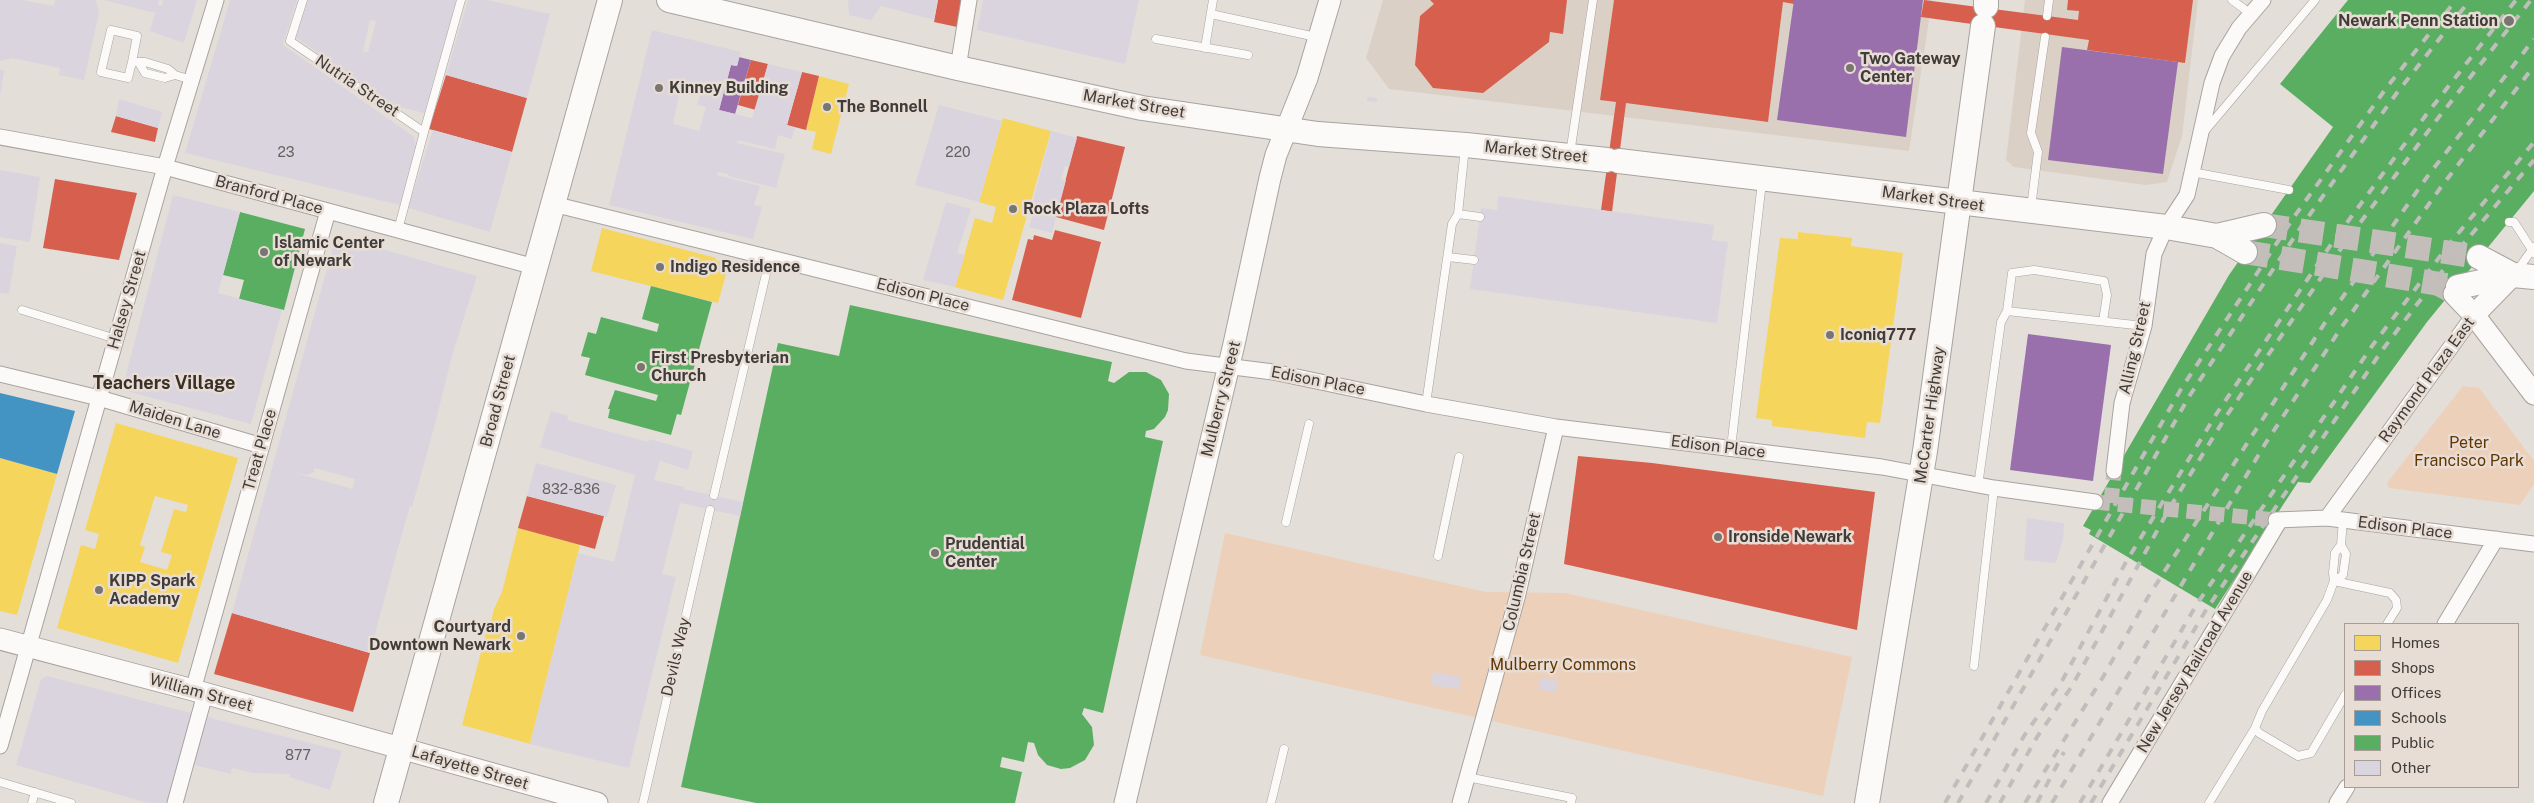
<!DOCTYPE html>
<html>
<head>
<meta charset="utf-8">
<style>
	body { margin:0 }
	#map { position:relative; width:2534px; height:803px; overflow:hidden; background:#e4ded9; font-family:"Public Sans",sans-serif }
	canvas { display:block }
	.legend { position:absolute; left:2344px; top:623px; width:175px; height:165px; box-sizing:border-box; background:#e8ddd4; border:1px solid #a59d96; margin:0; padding:6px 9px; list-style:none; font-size:15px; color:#403c39 }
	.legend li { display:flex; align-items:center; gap:10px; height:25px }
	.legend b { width:25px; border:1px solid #a59d96 }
</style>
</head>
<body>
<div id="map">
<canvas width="2534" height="803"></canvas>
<ul class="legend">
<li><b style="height:14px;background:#f6d55c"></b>Homes</li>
<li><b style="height:14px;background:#d6604d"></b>Shops</li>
<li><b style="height:14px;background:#9970ab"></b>Offices</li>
<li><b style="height:14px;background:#4393c3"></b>Schools</li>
<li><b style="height:14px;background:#5aae61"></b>Public</li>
<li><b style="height:14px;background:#dad4de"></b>Other</li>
</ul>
</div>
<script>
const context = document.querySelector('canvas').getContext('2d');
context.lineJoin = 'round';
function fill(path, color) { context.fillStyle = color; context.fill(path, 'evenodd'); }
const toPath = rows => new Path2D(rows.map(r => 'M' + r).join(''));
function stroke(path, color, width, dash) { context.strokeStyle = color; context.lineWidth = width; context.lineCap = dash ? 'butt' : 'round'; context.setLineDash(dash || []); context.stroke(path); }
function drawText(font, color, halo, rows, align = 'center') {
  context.font = font + ' "Public Sans",sans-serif'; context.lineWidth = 5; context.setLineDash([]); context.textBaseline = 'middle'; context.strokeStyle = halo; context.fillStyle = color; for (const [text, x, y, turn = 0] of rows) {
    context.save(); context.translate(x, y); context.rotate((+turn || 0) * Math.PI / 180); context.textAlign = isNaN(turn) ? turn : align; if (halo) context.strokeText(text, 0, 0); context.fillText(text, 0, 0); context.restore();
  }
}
const built = toPath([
	[1383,0,1932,0,1909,151,1389,89,1366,58],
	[2025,0,2198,0,2182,136,2167,182,2146,185,2014,167,2006,160]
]);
const green = toPath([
	[2463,386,2479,388,2534,461,2534,484,2520,505,2389,488,2387,483],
	[1225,533,1486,592,1565,593,1852,657,1823,796,1200,655]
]);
const homes = toPath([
	[819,76,849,84,831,154,812,149,816,132,806,130],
	[1003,118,1051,131,1003,300,955,287,975,218,992,223,996,207,979,202],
	[602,228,716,258,715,260,729,263,718,303,591,271],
	[1798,232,1852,238,1851,246,1903,253,1880,423,1867,422,1865,438,1772,426,1772,420,1756,418,1780,238,1798,239],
	[116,423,238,458,178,663,57,628,81,545,95,549,99,534,85,530],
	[155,496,188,505,186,512,174,509,161,552,172,555,167,570,140,562,145,547,140,545],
	[0,458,57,474,17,615,0,611],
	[518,528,580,545,530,744,462,725,487,629,489,629,494,609,502,592]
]);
const shops = toPath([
	[938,0,961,0,957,27,934,22],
	[1430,0,1567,0,1563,34,1550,32,1549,42,1483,93,1433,88,1415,65,1420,16,1434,4],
	[1614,0,1794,0,1794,4,1783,2,1768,122,1626,103,1612,212,1601,210,1616,102,1600,100],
	[1924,0,2078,20,2079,11,2067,10,2068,0,2193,0,2185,63,2087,50,2089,40,1921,17],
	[751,60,768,64,756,110,738,105],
	[802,72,819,76,806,130,787,125],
	[446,75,527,98,512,152,429,129],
	[116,116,158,128,155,142,111,132],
	[1077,136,1125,147,1104,230,1056,217],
	[55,179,137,193,119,260,43,248],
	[1055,230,1101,242,1081,318,1012,300,1028,239,1033,240,1034,235,1052,240],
	[1578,456,1652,463,1875,492,1857,630,1564,564],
	[527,496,604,516,595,549,518,528],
	[232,613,370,653,353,712,214,674]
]);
const offices = toPath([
	[1794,0,1923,0,1906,137,1777,120],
	[2062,47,2178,62,2163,174,2048,160],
	[739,57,751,60,735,114,719,110,731,65,737,66],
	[2028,334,2111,345,2093,481,2010,470]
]);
const schools = toPath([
	[0,393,75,411,57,474,0,458]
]);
const public = toPath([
	[2348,0,2534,0,2534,191,2427,322,2310,483,2298,482,2215,609,2089,534,2091,530,2083,526,2229,275,2333,127,2280,84],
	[240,212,305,229,284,310,239,299,244,280,223,275],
	[651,286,712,302,681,415,677,414,671,435,608,418,610,409,608,409,615,390,656,401,658,395,585,375,590,358,581,356,588,332,596,334,601,317,657,332,659,324,642,319],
	[850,305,1112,362,1108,381,1114,383,1129,372,1146,372,1161,380,1169,394,1168,410,1165,417,1154,429,1146,431,1145,437,1163,441,1103,713,1084,708,1082,714,1092,727,1094,745,1085,760,1070,768,1061,769,1047,765,1038,755,1034,743,1028,742,1024,762,1002,757,1000,767,1022,772,1015,803,756,803,681,787,778,343,839,356]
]);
const building = toPath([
	[0,0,22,0,54,6,55,0,96,0,99,13,84,80,59,75,60,68,12,58,0,61],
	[104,0,159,0,158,5,162,6,163,0,197,0,184,43,150,31,155,13],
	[230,0,297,0,283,45,413,136,416,145,400,205,185,153],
	[307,0,457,0,424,113,392,105,294,36],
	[370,20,376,21,368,52,363,51],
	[468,0,487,0,550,14,527,98,446,75],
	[848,0,938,0,934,20,881,6,871,20,849,15],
	[983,0,1139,0,1125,64,977,30],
	[652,30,741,52,737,66,731,65,719,110,752,118,768,64,802,72,787,125,795,128,792,139,778,135,775,149,738,140,737,143,785,154,776,188,728,176,729,174,718,172,717,175,760,186,754,205,762,207,753,239,609,205],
	[681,86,701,90,697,105,706,107,699,131,673,124],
	[0,70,4,70,1,93,0,93],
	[1367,97,1377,98,1377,102,1367,101],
	[119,99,162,112,158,128,116,116],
	[939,105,1002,121,979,202,915,185],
	[433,130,512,152,490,232,408,208],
	[1051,131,1077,138,1069,167,1065,166,1061,179,1066,180,1052,233,1029,227,1033,212,1030,212],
	[0,170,40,177,30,242,0,237],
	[173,195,240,212,218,293,282,310,251,424,122,390],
	[1498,196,1714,225,1712,240,1728,242,1717,323,1470,289,1481,208,1497,210],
	[946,202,971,209,957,253,965,255,955,287,923,280],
	[336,236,477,276,452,356,434,428,412,507,410,506,398,548,370,653,232,613],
	[314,468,355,479,352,489,293,472,307,475,314,472],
	[0,243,17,246,9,294,0,293],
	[551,411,568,416,567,420,648,442,649,439,693,451,688,470,660,461,654,480,684,487,683,489,743,502,740,516,680,503,662,574,676,577,629,768,530,744,578,553,614,562,635,475,540,447],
	[536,463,616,485,607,517,527,496],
	[2027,518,2064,523,2063,540,2056,563,2024,560],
	[1433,672,1461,677,1459,689,1431,685],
	[47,676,195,714,169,803,148,803,16,765,41,679],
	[1541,677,1558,681,1555,693,1538,689],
	[207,717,342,751,330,790,289,777,290,774,252,773,232,768,231,774,194,765]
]);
const streetTunnel = toPath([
	[2095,502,2276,520],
	[2111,503,2114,471]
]);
const secondaryTunnel = toPath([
	[2436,284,2454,294]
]);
const primaryTunnel = toPath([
	[2264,225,2479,257],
	[2245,252,2458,287]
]);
const lane = toPath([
	[303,0,290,41,424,132,398,230],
	[2232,0,2251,14],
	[1211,14,1316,37],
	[2047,16,2049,0],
	[1156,39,1248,55],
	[1205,48,1213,0],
	[132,62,128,78,101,72,111,30,137,36,132,62,145,62,168,69,175,75,192,80],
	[139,63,145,73,165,78,175,75],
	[424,132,461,0],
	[2204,132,2315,0],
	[1570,154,1593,0],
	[2192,172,2289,190],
	[2031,208,2038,152,2031,133,2045,37],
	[1458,214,1480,217],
	[2509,222,2514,222,2534,253],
	[1448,257,1474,260],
	[2516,272,2534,247],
	[22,310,116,339],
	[2007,311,2012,273,2034,270,2104,281,2107,295,2103,321],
	[1426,404,1452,224,1458,214,1465,147],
	[1731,448,1762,182],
	[1978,486,2001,322,2007,311,2144,326],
	[714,495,770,257],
	[1286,522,1309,424],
	[2341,545,2346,554,2343,575,2334,581,2327,600,2262,711,2255,728,2259,733,2298,756,2311,753,2345,695],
	[1438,556,1459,457],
	[2334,581,2390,593,2396,600,2397,608,2387,624],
	[2334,581,2333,573,2335,553,2341,545,2343,520],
	[1974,666,1994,488],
	[1467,777,1572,798,1571,803],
	[0,782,71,803],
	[32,803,35,792],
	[643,803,710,510],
	[1271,803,1284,749],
	[2209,803,2255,728]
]);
const street = toPath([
	[958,68,969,0],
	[0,137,165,167,535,267],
	[553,204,1186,361,1273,372,1426,404,1556,427,1882,467,1994,488,2095,502],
	[0,374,99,398,262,446],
	[2114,471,2122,403,2144,326,2154,254,2166,227,2187,195,2212,83,2222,56,2239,28,2263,0],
	[2327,518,2474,315],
	[2276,520,2327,518,2534,544],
	[2445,624,2496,539],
	[193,690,328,211],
	[0,746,165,167,216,0],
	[175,803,205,694],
	[1460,803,1517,598,1556,427],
	[2110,803,2280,520],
	[2337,803,2347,787]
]);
const secondary = toPath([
	[2454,294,2474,315,2534,394],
	[2474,315,2513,275],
	[0,639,193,690,597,803],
	[1125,803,1234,344,1270,178,1276,155,1307,78,1330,0]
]);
const primary = toPath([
	[669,0,958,68,1142,108,1318,134,1466,145,1607,160],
	[1986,6,1986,0],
	[1619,161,2166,227,2217,236,2245,252],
	[2217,236,2264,225],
	[2479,257,2513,275],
	[2458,287,2513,275,2534,277],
	[386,803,610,0],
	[1867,803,1925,451,1983,26]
]);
const rail = toPath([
	[1945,803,2181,389,2294,217,2387,87,2456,0],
	[1958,803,2190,395,2303,224,2396,94,2470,0],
	[1986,803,2024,736,2062,681,2126,562,2217,413,2332,243,2426,115,2516,0],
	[2000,803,2037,737,2072,686,2169,509,2225,418,2340,250,2435,122,2531,0],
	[2025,803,2103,677,2148,597,2328,318,2427,177,2534,39],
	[2037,803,2064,752],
	[2052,803,2265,444,2341,328,2441,187,2534,66],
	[2080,803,2197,604,2372,346,2451,242,2534,142],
	[2091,803,2206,610,2383,349,2460,248,2534,160]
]);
const markers = [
	[2509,21,6,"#797571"],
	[1850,68,5,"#797571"],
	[659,88,5,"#797571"],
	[827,107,5,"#797571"],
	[1013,209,5,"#797571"],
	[264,252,5,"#797571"],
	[660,267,5,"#797571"],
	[1830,335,5,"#797571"],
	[641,367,5,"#797571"],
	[1718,537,5,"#797571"],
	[935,553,5,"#797571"],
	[99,590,5,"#797571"],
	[521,636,5,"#797571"]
];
const numberNames = [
	["23",286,153],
	["220",958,153],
	["832-836",571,490],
	["877",298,756]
];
const poiNames = [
	["Newark Penn Station",2498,21,"right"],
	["Two Gateway",1860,59],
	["Center",1860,77],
	["Kinney Building",669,88],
	["The Bonnell",837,107],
	["Rock Plaza Lofts",1023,209],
	["Islamic Center",274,243],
	["of Newark",274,261],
	["Indigo Residence",670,267],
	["Iconiq777",1840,335],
	["First Presbyterian",651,358],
	["Church",651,376],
	["Ironside Newark",1728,537],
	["Prudential",945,544],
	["Center",945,562],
	["KIPP Spark",109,581],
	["Academy",109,599],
	["Courtyard",511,627,"right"],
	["Downtown Newark",511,645,"right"]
];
const streetNames = [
	["Nutria Street",357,86,34],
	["Market Street",1134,104,10],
	["Market Street",1536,152,6],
	["Branford Place",269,195,15],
	["Market Street",1933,199,8],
	["Edison Place",923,295,14],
	["Halsey Street",127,300,-74],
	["Alling Street",2135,348,-77],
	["Raymond Plaza East",2427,380,-54],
	["Edison Place",1318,381,11],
	["Mulberry Street",1221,399,-76],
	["Broad Street",498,401,-75],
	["McCarter Highway",1930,415,-82],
	["Maiden Lane",175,420,17],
	["Edison Place",1718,447,7],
	["Treat Place",260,450,-74],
	["Edison Place",2405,528,7],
	["Columbia Street",1522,572,-77],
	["Devils Way",676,657,-77],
	["New Jersey Railroad Avenue",2195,662,-59],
	["William Street",201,693,15],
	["Lafayette Street",470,768,16]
];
const parkNames = [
	["Peter",2469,443],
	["Francisco Park",2469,461],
	["Mulberry Commons",1563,665]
];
const neighbourhoodNames = [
	["Teachers Village",164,383]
];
fill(built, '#dbd0c6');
fill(green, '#ecd0b9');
fill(homes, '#f6d55c');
fill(shops, '#d6604d');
fill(offices, '#9970ab');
fill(schools, '#4393c3');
fill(public, '#5aae61');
fill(building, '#dad4de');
stroke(streetTunnel, '#c3beb9', 15, [15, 8]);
stroke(secondaryTunnel, '#c3beb9', 21, [21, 11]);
stroke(primaryTunnel, '#c3beb9', 24, [24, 12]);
stroke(lane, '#a8a39f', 9);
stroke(street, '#a8a39f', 17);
stroke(secondary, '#a8a39f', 23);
stroke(primary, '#a8a39f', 26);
stroke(lane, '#fbfaf9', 8);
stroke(street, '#fbfaf9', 15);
stroke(secondary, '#fbfaf9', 21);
stroke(primary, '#fbfaf9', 24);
stroke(rail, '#bfbebc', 4, [9, 9]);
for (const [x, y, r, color] of markers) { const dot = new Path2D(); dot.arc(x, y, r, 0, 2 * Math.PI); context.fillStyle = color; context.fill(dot); stroke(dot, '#e8ddd4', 2); }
drawText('14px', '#666262', null, numberNames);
drawText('bold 16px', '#403c39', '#e8ddd4', poiNames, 'left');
drawText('16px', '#403c39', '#e8ddd4', streetNames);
drawText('16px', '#633500', '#e8ddd4', parkNames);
drawText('bold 18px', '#383029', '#e8ddd4', neighbourhoodNames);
</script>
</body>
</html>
